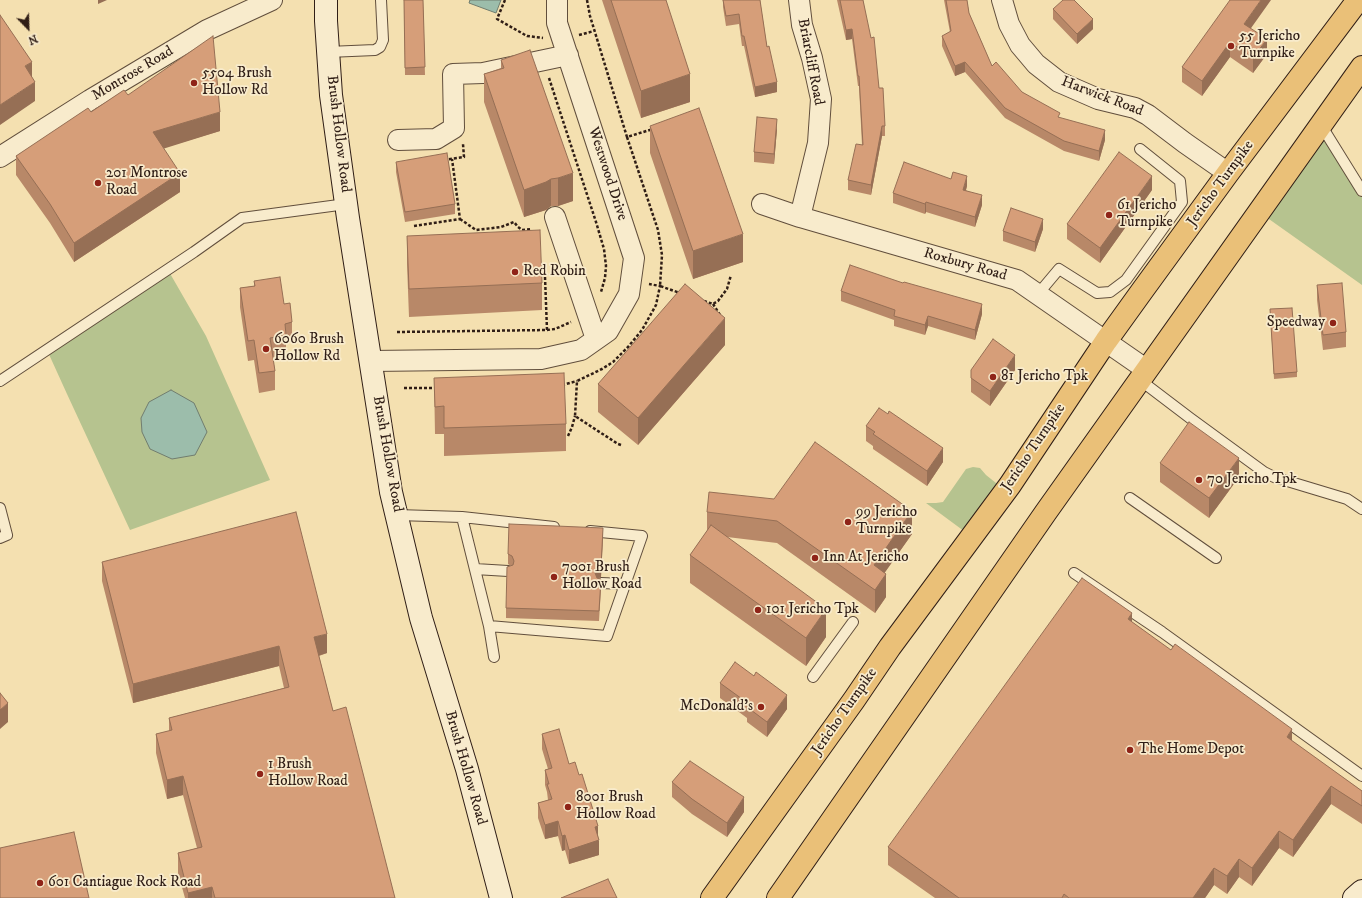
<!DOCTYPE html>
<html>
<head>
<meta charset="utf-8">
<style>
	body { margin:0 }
	#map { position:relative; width:1362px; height:898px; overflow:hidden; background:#f4e0b0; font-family:"IM FELL DW Pica",serif }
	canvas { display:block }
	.north { position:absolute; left:8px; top:8px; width:40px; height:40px; -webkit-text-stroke:3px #f8ebcc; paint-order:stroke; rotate:157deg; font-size:11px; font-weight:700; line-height:16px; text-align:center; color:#301e16 }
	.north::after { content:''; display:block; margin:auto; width:14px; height:18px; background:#301e16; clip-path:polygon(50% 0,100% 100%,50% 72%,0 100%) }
</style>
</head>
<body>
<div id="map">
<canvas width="1362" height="898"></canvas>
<div class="north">N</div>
</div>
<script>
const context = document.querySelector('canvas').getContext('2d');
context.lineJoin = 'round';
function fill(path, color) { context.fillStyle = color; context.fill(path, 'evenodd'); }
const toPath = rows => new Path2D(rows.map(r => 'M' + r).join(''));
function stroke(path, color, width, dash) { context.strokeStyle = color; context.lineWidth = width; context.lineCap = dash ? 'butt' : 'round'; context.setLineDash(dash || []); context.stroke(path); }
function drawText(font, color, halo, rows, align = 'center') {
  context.font = font + ' "IM FELL DW Pica",serif'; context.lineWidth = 3.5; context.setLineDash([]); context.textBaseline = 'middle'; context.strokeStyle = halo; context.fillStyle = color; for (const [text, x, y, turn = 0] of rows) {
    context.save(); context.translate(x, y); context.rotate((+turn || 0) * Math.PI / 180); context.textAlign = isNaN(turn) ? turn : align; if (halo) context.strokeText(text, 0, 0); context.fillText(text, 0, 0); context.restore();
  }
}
const green = toPath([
	[1321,125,1362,191,1362,285,1259,212],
	[168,270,206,336,270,480,130,530,67,394,47,350],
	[973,467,980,468,986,475,1006,491,972,537,926,503,936,503,943,502,966,469]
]);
const water = toPath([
	[470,0,501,0,496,13,469,3,470,0],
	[171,390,194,403,207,432,195,455,172,459,150,449,142,432,141,418,149,402,171,390]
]);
const path = toPath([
	[505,0,497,19,527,36,543,38],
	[587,0,590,16,627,137,653,129],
	[579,35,594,31],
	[549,78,596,222,604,249,606,266,605,278,601,292],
	[627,137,658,230,662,255,660,286,680,293],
	[444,160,464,157,463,144],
	[460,219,476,230,501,227,514,222,518,227,522,230,532,229],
	[414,226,460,219,452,159],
	[545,277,547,330],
	[704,301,713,304,718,301,727,289,731,275],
	[713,304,720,315],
	[397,332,547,330,555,329,571,322],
	[562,385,577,381],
	[404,388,435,388],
	[568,436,572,427,575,416],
	[621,445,618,444,575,416,577,381,602,369,613,362,628,347,642,330,656,305,660,286,649,284]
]);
const lane = toPath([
	[328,52,375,50,380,47,383,40,381,0],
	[1321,125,1362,191],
	[1038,294,1059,269,1097,293,1110,292,1126,280,1182,202,1180,181,1140,149],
	[1140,380,1190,418,1264,472,1274,477,1347,499,1362,509],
	[0,381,194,252,242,218,346,204],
	[1130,498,1216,558],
	[0,508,7,535,0,538],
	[397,515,462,517,554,527],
	[462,517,489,626,607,636,642,536,590,531],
	[475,569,508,571],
	[1074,573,1162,632,1362,776],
	[601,583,625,584],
	[489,626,494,657],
	[813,677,853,622]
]);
const street = toPath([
	[799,0,802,25,812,58,821,99,818,143,800,217],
	[1002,0,1009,24,1020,45,1036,64,1059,82,1098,99,1135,108,1148,115,1185,143,1228,173],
	[398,140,436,139,454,128,453,74,483,73,568,55],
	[0,157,90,100,207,30,272,0],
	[762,204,800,217,1017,280,1147,370],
	[555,217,596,339],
	[371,361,541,359,581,350,608,331,629,294,634,258,557,23,557,0]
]);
const secondary = toPath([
	[326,0,326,21,331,95,348,218,391,492,421,618,467,769,501,898],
	[1354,898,1362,891]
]);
const primary = toPath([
	[712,898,854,700,890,647,1010,485,1106,341,1142,291,1228,173,1358,0],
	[778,898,1046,512,1362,67]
]);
const wall = toPath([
	[404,0,423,0,425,75,405,75],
	[602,0,666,0,690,102,641,118],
	[723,0,760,0,767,47,777,92,755,97,744,46,742,46,739,24,726,26,723,7],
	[837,0,863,0,879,88,885,126,885,136,882,136,871,195,848,190,848,180,862,145,859,86,858,86,852,39,846,40],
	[944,0,967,0,969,13,992,66,1022,92,1060,118,1105,140,1099,161,1064,151,1005,118,965,72,955,76,942,46,942,36,950,32],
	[1053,9,1093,29,1077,44,1053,19],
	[1251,29,1267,54,1253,73,1230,57,1202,96,1182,82,1182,67],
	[501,60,573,201,558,206,551,206,546,210,524,217,484,102,484,74,501,68],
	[128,95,220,131,163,148,180,192,74,262,50,223,16,175,16,156,91,112],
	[650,126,743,262,693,279,650,153],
	[777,129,774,164,754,162,754,152],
	[396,162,455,204,455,214,405,222,396,172],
	[967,186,966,190,982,205,975,227,926,212,925,214,893,203,893,193],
	[1152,190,1100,263,1067,239,1067,224],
	[1043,229,1035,252,1003,241,1003,231],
	[407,236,542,283,542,310,409,317,407,264],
	[254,281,284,304,292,322,292,342,286,343,286,355,273,357,275,371,275,390,259,393,254,360,248,361,240,307,240,288,254,286],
	[1317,285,1346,332,1346,347,1323,350,1317,300],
	[841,291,982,314,975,340,928,326,925,335,894,326,894,320,841,301],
	[1270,309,1297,372,1297,377,1274,379],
	[725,345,638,445,598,412,598,384],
	[971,370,1015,370,990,406,971,392],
	[434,378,566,424,566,451,444,456,444,434,435,434],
	[866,426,943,462,927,486,873,449,873,446,866,441],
	[1160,463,1239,477,1209,518,1160,482],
	[707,512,912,534,884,573,886,597,875,613,777,543,727,537,826,637,806,666,690,583,690,555,707,531],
	[603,538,601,577,598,578,601,589,599,621,506,618,506,608,511,566,508,564,508,554],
	[102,562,327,653,319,656,333,711,395,898,185,898,178,873,178,853,197,848,183,795,167,799,156,753,156,734,169,731,169,718,284,688,279,666,133,703,102,581],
	[1132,622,1292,741,1362,791,1362,824,1331,804,1293,857,1279,848,1252,886,1239,877,1227,894,1214,885,1205,898,935,898,888,865,888,847],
	[720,683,787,709,767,737,747,722,747,718,720,698],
	[542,734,569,764,598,835,599,855,569,864,565,850,562,851,558,836,545,839,538,818,538,803,548,800,547,792,545,785,545,770,548,769,542,749],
	[672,782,744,812,727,837,692,814,672,797]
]);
const shadedWall = toPath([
	[98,0,107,0,98,4],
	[1261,0,1271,0,1244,38,1244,24],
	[1093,19,1093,29,1077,44,1077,34],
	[852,29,852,39,846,40,846,30],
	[1267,39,1267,54,1253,73,1253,58],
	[1230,42,1230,57,1202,96,1202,81],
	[32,62,32,81,25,66],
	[965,62,965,72,955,76,955,66],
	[690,74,690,102,641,118,641,91],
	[35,82,35,101,0,125,0,105],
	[777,82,777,92,755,97,755,87],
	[220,112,220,131,153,152,153,132],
	[777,119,777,129,774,164,774,154],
	[882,126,882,136,871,195,871,185],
	[1105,130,1105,140,1099,161,1099,151],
	[180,173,180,192,74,262,74,243],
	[573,173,573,201,558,206,558,178],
	[967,176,967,186,963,200,963,190],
	[1152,176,1152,190,1100,263,1100,248],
	[551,179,551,206,546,210,524,217,524,190],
	[982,195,982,205,975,227,975,217],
	[926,202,926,212,925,214,925,204],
	[1043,219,1043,229,1035,252,1035,242],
	[743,234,743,262,693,279,693,251],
	[982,304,982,314,975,340,975,330],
	[928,316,928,326,925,335,925,325],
	[725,318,725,345,638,445,638,418],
	[1015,355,1015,370,990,406,990,391],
	[943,448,943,462,927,486,927,471],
	[1239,458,1239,477,1209,518,1209,498],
	[912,511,912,534,874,588,874,565],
	[603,528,601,577,596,579,595,573],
	[886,574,886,597,875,613,875,590],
	[826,609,826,637,806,666,806,638],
	[1132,613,1132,631,1128,619],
	[327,634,327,653,314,657,314,637],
	[279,646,279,666,133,703,133,684],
	[787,695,787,709,767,737,767,722],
	[8,703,8,722,0,729,0,710],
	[1292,729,1292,746,1287,737],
	[183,776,183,795,167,799,167,780],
	[1331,786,1331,804,1293,857,1293,840],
	[744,797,744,812,727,837,727,823],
	[558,821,558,836,545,839,545,825],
	[598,826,598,841,599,840,599,855,569,864,569,850,595,827],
	[1279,831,1279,848,1252,886,1252,868],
	[565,835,565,850,562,851,562,836],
	[1239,859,1239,877,1227,894,1227,876],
	[1214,868,1214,885,1205,898,1193,898],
	[212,887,212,898,188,898,188,893]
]);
const building = toPath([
	[404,0,423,0,425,67,405,68,404,0],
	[611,0,666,0,690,74,641,91,611,0],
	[723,0,760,0,767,47,769,46,777,82,755,87,744,36,742,36,739,14,726,16,723,0],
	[840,0,863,0,871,38,874,37,879,88,883,88,885,126,882,126,871,185,848,180,856,144,863,145,859,76,858,76,852,29,846,30,840,0],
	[946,0,967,0,969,13,992,66,996,62,1022,92,1060,113,1058,117,1105,130,1099,151,1064,141,1005,108,965,62,955,66,942,36,951,31,946,0],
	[1063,0,1074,0,1093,19,1077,34,1053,9,1063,0],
	[1230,0,1261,0,1244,24,1267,39,1253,58,1230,42,1202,81,1182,67,1230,0],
	[0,15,32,62,25,66,35,82,0,105,0,15],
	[213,36,220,112,153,132,180,173,74,243,50,204,16,156,88,108,91,112,124,90,128,95,213,36],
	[530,50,573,173,558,178,551,179,546,182,524,190,484,74,504,68,501,60,530,50],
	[699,108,743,234,693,251,650,126,699,108],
	[757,117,777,119,774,154,754,152,757,117],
	[1119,152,1152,176,1100,248,1067,224,1119,152],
	[447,153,455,204,405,212,396,162,447,153],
	[904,162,951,179,953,172,967,176,963,190,982,195,975,217,926,202,925,204,893,193,904,162],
	[1011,208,1043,219,1035,242,1003,231,1011,208],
	[540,230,542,283,409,289,407,236,540,230],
	[850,265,903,283,904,282,982,304,975,330,928,316,925,325,894,316,895,310,841,291,850,265],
	[280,277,284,304,290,303,292,322,285,324,286,335,270,338,275,371,259,373,254,340,248,341,240,288,255,286,254,281,280,277],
	[1342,283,1346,332,1323,335,1317,285,1342,283],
	[685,284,725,318,638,418,598,384,685,284],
	[1292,308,1297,372,1274,374,1270,309,1292,308],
	[993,339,1015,355,990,391,971,378,971,370,993,339],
	[564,373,566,424,444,428,444,406,435,407,434,378,564,373],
	[879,408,888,414,889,411,943,448,927,471,873,434,875,432,866,426,879,408],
	[1189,422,1239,458,1209,498,1160,463,1189,422],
	[815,442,912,511,874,565,886,574,875,590,777,521,707,512,709,492,774,499,815,442],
	[296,512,327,634,314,637,333,711,346,707,395,898,215,898,212,887,188,893,178,853,202,847,183,776,167,780,156,734,172,730,169,718,289,687,279,646,133,684,102,562,296,512],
	[509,524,603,528,601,567,596,569,595,573,597,578,601,579,599,611,506,608,507,567,513,565,514,561,512,556,508,554,509,524],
	[711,525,826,609,806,638,690,555,711,525],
	[1082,578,1132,613,1128,619,1171,650,1175,644,1292,729,1287,737,1362,791,1362,806,1331,786,1293,840,1279,831,1252,868,1239,859,1227,876,1214,868,1193,898,1069,898,1064,894,1062,898,959,898,888,847,1082,578],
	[735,662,754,676,756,672,787,695,767,722,747,707,749,704,720,683,735,662],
	[0,693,8,703,0,710,0,693],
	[559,729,569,764,575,762,579,775,582,774,598,826,595,827,599,840,569,850,565,835,562,836,558,821,545,825,538,803,552,799,547,784,549,784,545,770,552,768,542,734,559,729],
	[690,761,744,797,727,823,692,799,672,782,690,761],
	[74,832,89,898,0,898,0,848,74,832],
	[608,879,617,898,561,898,608,879]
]);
const markers = [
	[1231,46,4,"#8f2418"],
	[194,83,4,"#8f2418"],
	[98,183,4,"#8f2418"],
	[1109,215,4,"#8f2418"],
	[515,272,4,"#8f2418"],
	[1333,323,4,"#8f2418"],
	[266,349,4,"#8f2418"],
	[993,377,4,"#8f2418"],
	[1199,480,4,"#8f2418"],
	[848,522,4,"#8f2418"],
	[815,558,4,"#8f2418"],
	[554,577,4,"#8f2418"],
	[758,610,4,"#8f2418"],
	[761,707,4,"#8f2418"],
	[1130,750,4,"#8f2418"],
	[260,774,4,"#8f2418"],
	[568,807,4,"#8f2418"],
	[40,883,4,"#8f2418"]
];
const poiNames = [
	["55 Jericho",1239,37],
	["Turnpike",1239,54],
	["5504 Brush",202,74],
	["Hollow Rd",202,91],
	["201 Montrose",106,174],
	["Road",106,191],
	["61 Jericho",1117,206],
	["Turnpike",1117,223],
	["Red Robin",523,272],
	["Speedway",1325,323,"right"],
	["6060 Brush",274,340],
	["Hollow Rd",274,357],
	["81 Jericho Tpk",1001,377],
	["70 Jericho Tpk",1207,480],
	["99 Jericho",856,513],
	["Turnpike",856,530],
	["Inn At Jericho",823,558],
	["7001 Brush",562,568],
	["Hollow Road",562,585],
	["101 Jericho Tpk",766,610],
	["McDonald's",753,707,"right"],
	["The Home Depot",1138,750],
	["1 Brush",268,765],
	["Hollow Road",268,782],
	["8001 Brush",576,798],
	["Hollow Road",576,815],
	["601 Cantiague Rock Road",48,883]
];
const streetNames = [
	["Briarcliff Road",810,62,79],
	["Montrose Road",133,74,-31],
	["Harwick Road",1102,97,21],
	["Brush Hollow Road",338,134,83],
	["Westwood Drive",607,174,72],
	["Jericho Turnpike",1221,184,-54],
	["Roxbury Road",965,265,16],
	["Jericho Turnpike",1034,448,-56],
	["Brush Hollow Road",387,454,80],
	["Jericho Turnpike",845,712,-55],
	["Brush Hollow Road",465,768,74]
];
fill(green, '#b6c38f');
fill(water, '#9cbdab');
stroke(water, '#717d6f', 1);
stroke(lane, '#614e3c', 12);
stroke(street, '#614e3c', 22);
stroke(secondary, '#301e16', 24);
stroke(primary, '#301e16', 24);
stroke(path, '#301e16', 2.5, [3, 2]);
stroke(lane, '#f8ebcc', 10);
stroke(street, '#f8ebcc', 20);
stroke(secondary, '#f8ebcc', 22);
stroke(primary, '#eac078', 22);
fill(wall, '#b88868');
fill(shadedWall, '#966f55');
fill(building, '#d69e79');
stroke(building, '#966f55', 1);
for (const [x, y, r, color] of markers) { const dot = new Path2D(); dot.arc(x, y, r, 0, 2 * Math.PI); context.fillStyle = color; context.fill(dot); stroke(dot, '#f8ebcc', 1.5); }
drawText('15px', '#301e16', '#f8ebcc', poiNames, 'left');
drawText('15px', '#301e16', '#f8ebcc', streetNames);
</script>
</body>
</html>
